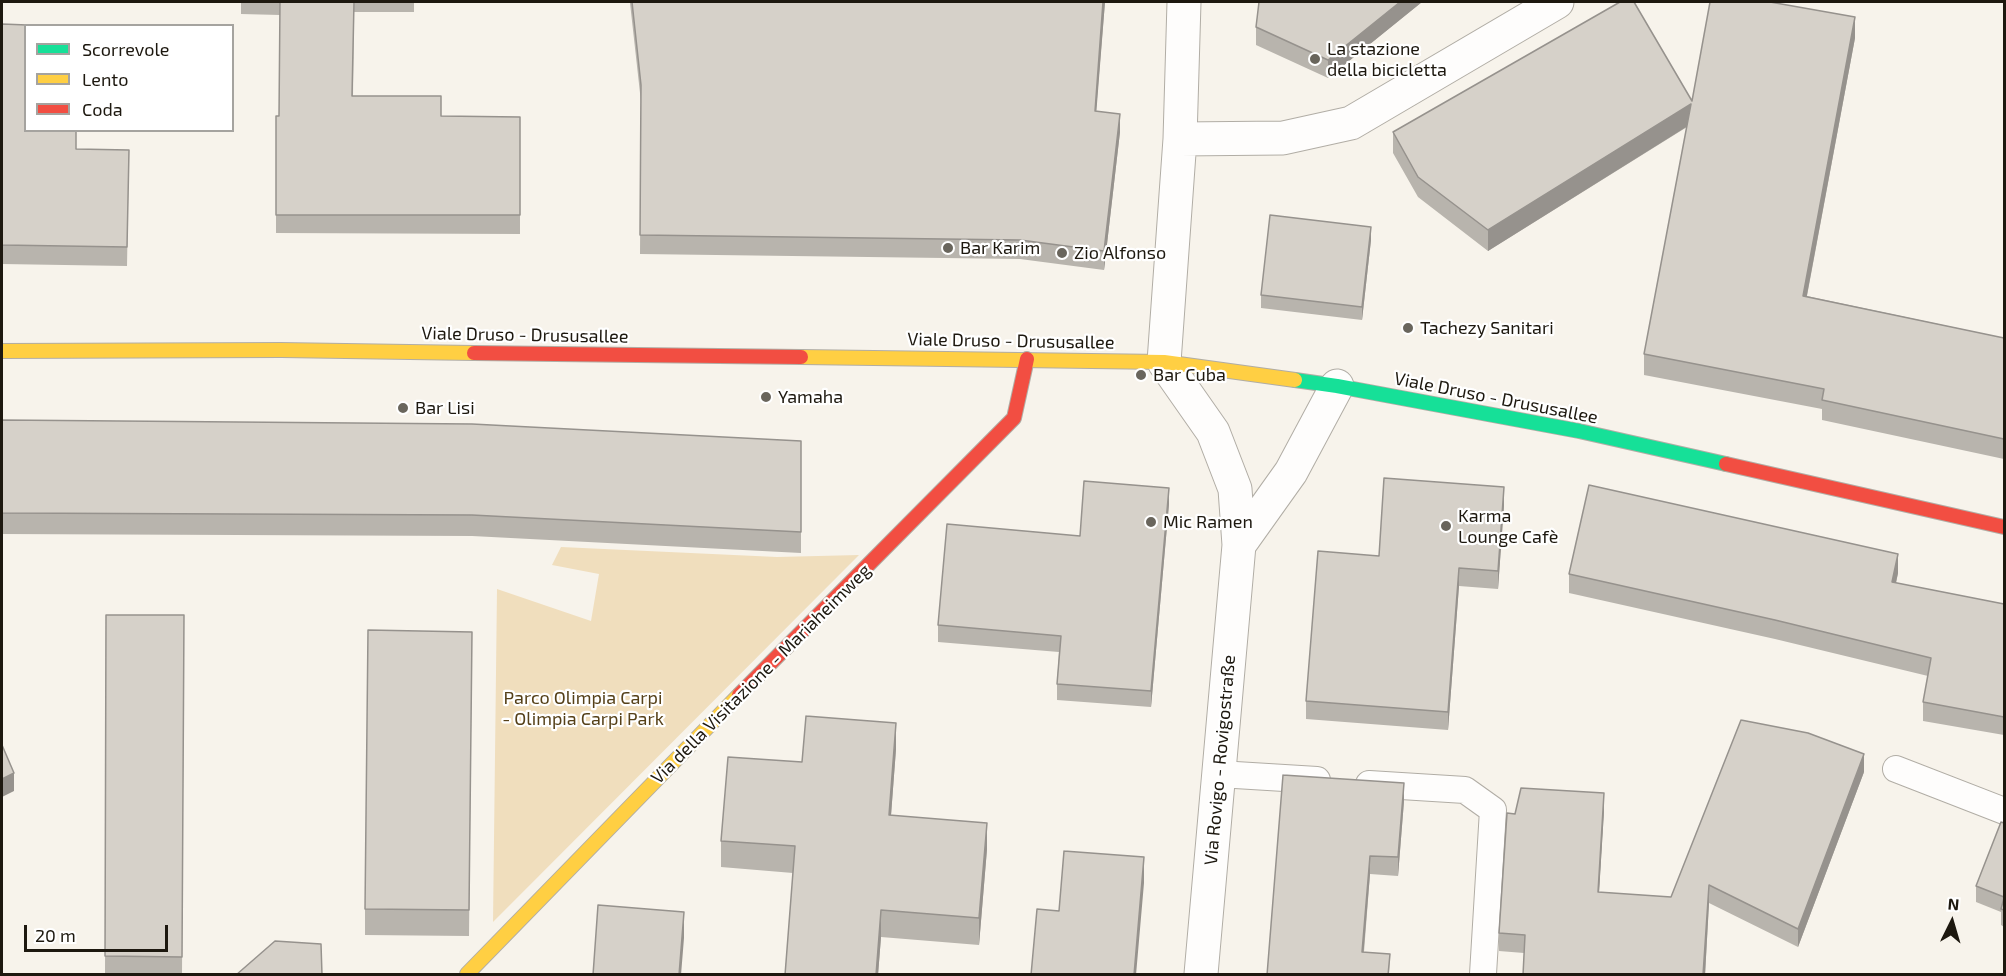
<!DOCTYPE html>
<html>
<head>
<meta charset="utf-8">
<style>
	body { margin:0 }
	#map { position:relative; width:2006px; height:976px; overflow:hidden; background:#f7f3eb; font-family:"Exo 2",sans-serif }
	canvas { display:block }
	.frame { position:absolute; inset:0; border:3px solid #1d180f; pointer-events:none }
	.legend { position:absolute; left:24px; top:24px; width:210px; height:108px; box-sizing:border-box; background:#fff; border:2px solid #a5a39f; margin:0; padding:8px 10px; list-style:none; font-size:18px; color:#1d180f }
	.legend li { display:flex; align-items:center; gap:12px; height:30px }
	.legend b { width:30px; border:2px solid #a5a39f }
	.north { position:absolute; left:1922px; top:892px; width:60px; height:60px; -webkit-text-stroke:4px #fff; paint-order:stroke; rotate:5deg; font-size:16px; font-weight:700; line-height:24px; text-align:center; color:#1d180f }
	.north::after { content:''; display:block; margin:auto; width:21px; height:27px; background:#1d180f; clip-path:polygon(50% 0,100% 100%,50% 72%,0 100%) }
	.scale { position:absolute; left:24px; top:925px; width:144px; height:27px; box-sizing:border-box; border:3px solid #1d180f; border-top:0; padding-left:8px; font-size:18px; line-height:21px; white-space:nowrap; color:#1d180f; -webkit-text-stroke:4px #fff; paint-order:stroke }
</style>
</head>
<body>
<div id="map">
<canvas width="2006" height="976"></canvas>
<div class="frame"></div>
<ul class="legend">
<li><b style="height:8px;background:#16e098"></b>Scorrevole</li>
<li><b style="height:8px;background:#ffcf43"></b>Lento</li>
<li><b style="height:8px;background:#f24e42"></b>Coda</li>
</ul>
<div class="north">N</div>
<div class="scale">20 m</div>
</div>
<script>
const context = document.querySelector('canvas').getContext('2d');
context.lineJoin = 'round';
function fill(path, color) { context.fillStyle = color; context.fill(path, 'evenodd'); }
const toPath = rows => new Path2D(rows.map(r => 'M' + r).join(''));
function stroke(path, color, width, dash) { context.strokeStyle = color; context.lineWidth = width; context.lineCap = dash ? 'butt' : 'round'; context.setLineDash(dash || []); context.stroke(path); }
function drawText(font, color, halo, rows, align = 'center') {
  context.font = font + ' "Exo 2",sans-serif'; context.lineWidth = 4.5; context.setLineDash([]); context.textBaseline = 'middle'; context.strokeStyle = halo; context.fillStyle = color; for (const [text, x, y, turn = 0] of rows) {
    context.save(); context.translate(x, y); context.rotate((+turn || 0) * Math.PI / 180); context.textAlign = isNaN(turn) ? turn : align; if (halo) context.strokeText(text, 0, 0); context.fillText(text, 0, 0); context.restore();
  }
}
const green = toPath([
	[561,547,777,557,859,555,493,922,497,589,591,621,599,574,552,565]
]);
const lane = toPath([
	[1896,769,2004,811],
	[1219,774,1317,780],
	[1369,784,1465,790,1493,810,1483,974]
]);
const street = toPath([
	[1184,2,1180,139,1164,362,1213,432,1235,489,1239,545],
	[1180,139,1283,138,1351,123,1557,2],
	[1201,974,1239,545,1291,472,1337,386]
]);
const fast = toPath([
	[1295,380,1337,386,1579,431,1726,464]
]);
const slow = toPath([
	[2,351,281,350,474,353],
	[801,357,1164,362,1295,380],
	[467,974,739,695]
]);
const jam = toPath([
	[474,353,801,357],
	[1726,464,2004,527],
	[739,695,1014,418,1027,359]
]);
const wall = toPath([
	[241,2,414,2,414,12,354,12,353,96,441,116,520,117,520,234,276,233,276,116,279,116,280,15,241,14],
	[565,2,1105,2,1096,111,1120,132,1104,270,1020,259,640,254,641,102,630,3],
	[1259,2,1422,2,1328,78,1256,45,1256,27],
	[2,24,76,149,129,150,127,266,2,264],
	[1855,38,1807,296,2004,338,2004,459,1822,420,1822,409,1644,375,1644,354,1687,127,1488,251,1418,197,1393,153,1393,132,1692,101],
	[1371,240,1362,320,1261,308,1261,295],
	[2,420,801,441,801,553,472,536,2,534],
	[1169,504,1151,707,1057,700,1057,684,1059,652,938,642,938,625,1080,536],
	[1504,505,1498,589,1459,586,1448,730,1306,719,1306,701,1379,556],
	[1898,573,1896,583,2004,604,2004,735,1923,721,1923,702,1928,676,1775,639,1569,593,1569,574],
	[106,615,184,615,182,975,105,975],
	[472,632,469,936,365,935,365,909],
	[896,749,891,815,987,849,979,945,881,937,878,975,785,975,793,873,721,867,721,841],
	[1864,772,1798,947,1709,903,1705,975,1523,975,1524,953,1499,951,1499,933,1515,814,1604,811,1599,892,1671,897],
	[1404,801,1398,876,1370,874,1364,952,1390,954,1389,975,1267,975],
	[2004,823,2004,927,2001,925,2001,912,1976,902,1976,886]
]);
const shadedWall = toPath([
	[1103,2,1105,2,1095,129,1095,111],
	[1400,2,1422,2,1328,78,1328,60],
	[1855,17,1855,38,1803,316,1803,296],
	[1691,104,1691,124,1488,251,1488,230],
	[1120,114,1120,132,1104,270,1104,251],
	[1371,227,1371,240,1362,320,1362,307],
	[1504,487,1504,505,1498,589,1498,571],
	[1169,488,1169,504,1151,707,1151,691],
	[1898,554,1898,573,1892,601,1892,582],
	[1459,568,1459,586,1448,730,1448,712],
	[896,723,896,749,889,842,889,815],
	[1864,754,1864,772,1798,947,1798,929],
	[14,773,14,791,2,797,2,779],
	[1404,783,1404,801,1398,876,1398,857],
	[1604,793,1604,811,1598,910,1598,892],
	[987,823,987,849,979,945,979,918],
	[1370,856,1370,874,1362,970,1362,952],
	[1144,857,1144,883,1136,975,1134,975],
	[1709,885,1709,903,1705,975,1703,975],
	[881,910,881,937,878,975,876,975],
	[684,912,684,938,681,975,679,975]
]);
const building = toPath([
	[280,2,354,2,352,96,441,96,441,116,520,117,520,215,276,215,276,116,279,116,280,2],
	[632,2,1103,2,1095,111,1120,114,1104,251,1020,240,640,235,641,85,632,2],
	[1259,2,1400,2,1328,60,1256,27,1259,2],
	[1620,2,1634,2,1692,101,1710,2,1770,2,1855,17,1803,296,2004,338,2004,439,1822,400,1824,389,1644,354,1691,104,1488,230,1418,177,1393,132,1620,2],
	[2,24,52,26,26,26,26,130,76,130,76,149,129,150,127,247,2,245,2,24],
	[1270,215,1371,227,1362,307,1261,295,1270,215],
	[2,420,472,424,801,441,801,532,472,515,2,513,2,420],
	[1384,478,1504,487,1498,571,1459,568,1448,712,1306,701,1318,551,1379,556,1384,478],
	[1084,481,1169,488,1151,691,1057,684,1061,636,938,625,947,524,1080,536,1084,481],
	[1589,485,1898,554,1892,582,2004,604,2004,717,1923,702,1931,658,1775,620,1569,574,1589,485],
	[106,615,184,615,182,957,105,956,106,615],
	[368,630,472,632,469,910,365,909,368,630],
	[806,716,896,723,889,815,987,823,979,918,881,910,876,975,785,975,795,846,721,841,728,757,802,762,806,716],
	[1741,720,1808,733,1864,754,1798,929,1709,885,1703,975,1523,975,1525,935,1499,933,1507,813,1515,814,1521,788,1604,793,1598,892,1671,897,1741,720],
	[2,745,14,773,2,779,2,745],
	[1283,775,1404,783,1398,857,1370,856,1362,952,1390,954,1388,975,1267,975,1283,775],
	[2001,822,2004,823,2004,897,1976,886,2001,822],
	[1064,851,1144,857,1134,975,1031,975,1037,909,1059,911,1064,851],
	[2004,898,2004,910,2001,909,2004,898],
	[598,905,684,912,679,975,593,975,598,905],
	[275,941,321,944,322,975,236,975,275,941]
]);
const markers = [
	[1315,59,6,"#69655c"],
	[948,248,6,"#69655c"],
	[1062,253,6,"#69655c"],
	[1408,328,6,"#69655c"],
	[1141,375,6,"#69655c"],
	[766,397,6,"#69655c"],
	[403,408,6,"#69655c"],
	[1151,522,6,"#69655c"],
	[1446,526,6,"#69655c"]
];
const poiNames = [
	["La stazione",1327,49],
	["della bicicletta",1327,70],
	["Bar Karim",960,248],
	["Zio Alfonso",1074,253],
	["Tachezy Sanitari",1420,328],
	["Bar Cuba",1153,375],
	["Yamaha",778,397],
	["Bar Lisi",415,408],
	["Karma",1458,516],
	["Lounge Cafè",1458,537],
	["Mic Ramen",1163,522]
];
const streetNames = [
	["Viale Druso - Drususallee",525,335,1],
	["Viale Druso - Drususallee",1011,341,1],
	["Viale Druso - Drususallee",1496,398,11],
	["Via della Visitazione - Mariaheimweg",761,674,-45],
	["Via Rovigo - Rovigostraße",1220,760,-85]
];
const parkNames = [
	["Parco Olimpia Carpi",583,698],
	["- Olimpia Carpi Park",583,719]
];
fill(green, '#f0debd');
stroke(lane, '#b1ada5', 28);
stroke(street, '#b1ada5', 35);
stroke(fast, '#b1ada5', 16);
stroke(slow, '#b1ada5', 16);
stroke(jam, '#b1ada5', 16);
stroke(lane, '#fefdfc', 26);
stroke(street, '#fefdfc', 33);
stroke(fast, '#16e098', 14);
stroke(slow, '#ffcf43', 14);
stroke(jam, '#f24e42', 14);
fill(wall, '#b8b4ad');
fill(shadedWall, '#96928d');
fill(building, '#d6d1c9');
stroke(building, '#96928d', 1.5);
for (const [x, y, r, color] of markers) { const dot = new Path2D(); dot.arc(x, y, r, 0, 2 * Math.PI); context.fillStyle = color; context.fill(dot); stroke(dot, '#fff', 2); }
drawText('18px', '#1d180f', '#fff', poiNames, 'left');
drawText('18px', '#1d180f', '#fff', streetNames);
drawText('18px', '#554018', '#fff', parkNames);
</script>
</body>
</html>
